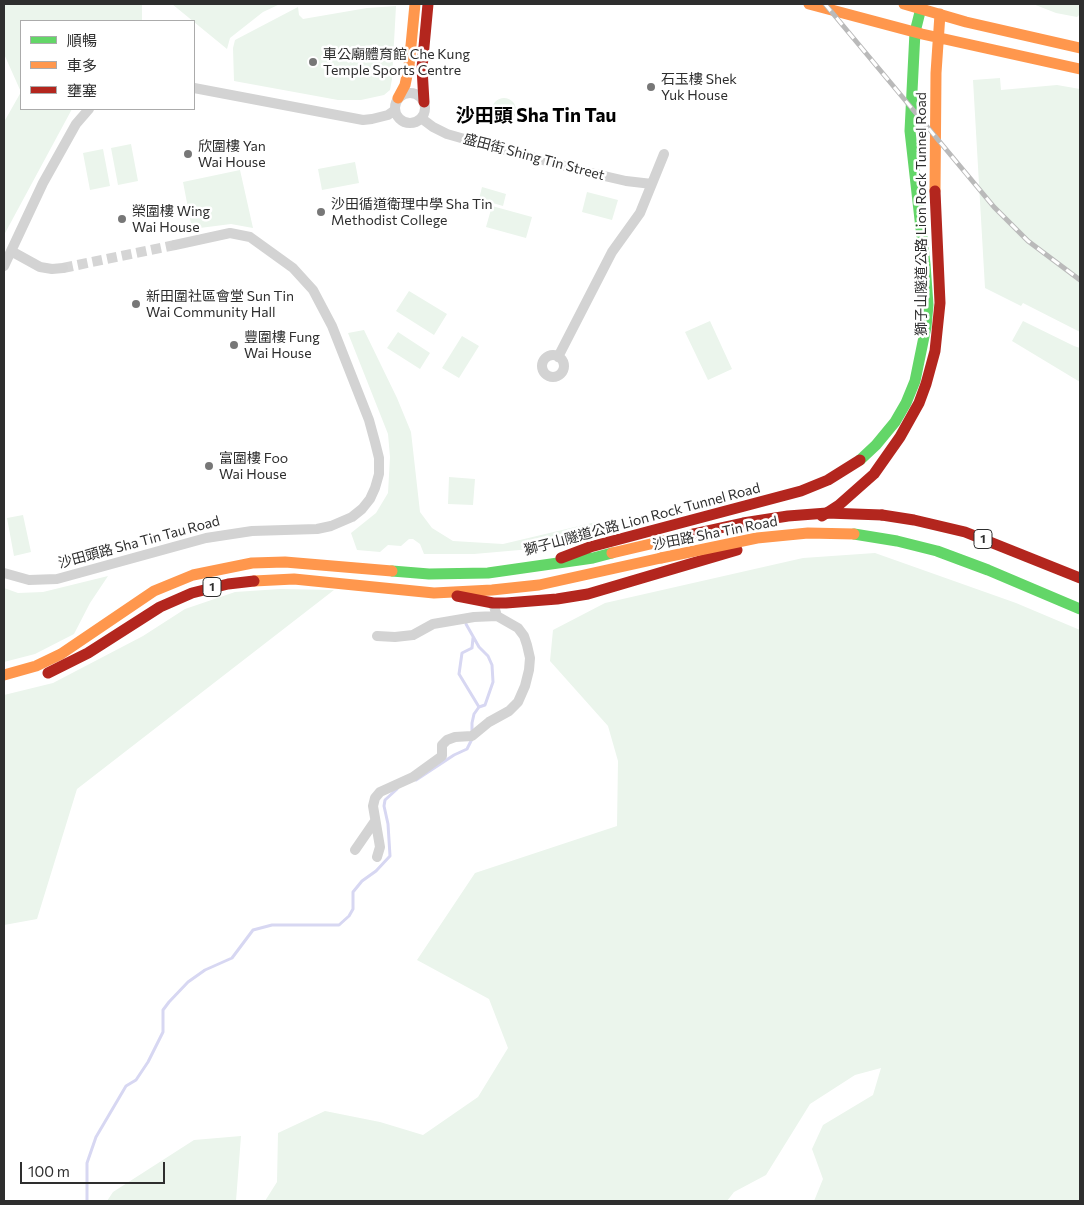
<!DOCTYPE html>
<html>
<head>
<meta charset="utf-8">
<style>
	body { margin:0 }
	#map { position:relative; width:1084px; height:1205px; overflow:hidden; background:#fff; font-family:Commissioner,"Noto Sans TC",sans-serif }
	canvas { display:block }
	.frame { position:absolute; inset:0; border:5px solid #2e2e2e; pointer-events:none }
	.legend { position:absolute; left:20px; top:20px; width:175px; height:90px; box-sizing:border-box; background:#fff; border:1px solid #ababab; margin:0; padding:6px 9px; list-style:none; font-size:15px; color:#2e2e2e }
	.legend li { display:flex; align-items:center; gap:10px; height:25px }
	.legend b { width:25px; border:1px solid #ababab }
	.scale { position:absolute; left:20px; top:1162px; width:145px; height:22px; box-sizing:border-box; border:2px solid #2e2e2e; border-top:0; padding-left:6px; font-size:15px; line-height:18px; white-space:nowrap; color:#2e2e2e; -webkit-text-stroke:4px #fff; paint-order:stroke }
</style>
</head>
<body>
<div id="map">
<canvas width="1084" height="1205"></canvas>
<div class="frame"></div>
<ul class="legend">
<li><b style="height:6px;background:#63d668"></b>順暢</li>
<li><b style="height:6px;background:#ff974d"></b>車多</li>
<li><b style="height:6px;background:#b3261e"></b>壅塞</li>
</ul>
<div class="scale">100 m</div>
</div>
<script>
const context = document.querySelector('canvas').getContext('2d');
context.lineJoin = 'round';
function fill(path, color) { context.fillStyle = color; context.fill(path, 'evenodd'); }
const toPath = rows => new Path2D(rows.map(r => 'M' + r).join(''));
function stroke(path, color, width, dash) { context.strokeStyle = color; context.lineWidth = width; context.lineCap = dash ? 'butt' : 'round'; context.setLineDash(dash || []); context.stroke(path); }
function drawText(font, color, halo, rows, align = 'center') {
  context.font = font + ' Commissioner,"Noto Sans TC",sans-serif'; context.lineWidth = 5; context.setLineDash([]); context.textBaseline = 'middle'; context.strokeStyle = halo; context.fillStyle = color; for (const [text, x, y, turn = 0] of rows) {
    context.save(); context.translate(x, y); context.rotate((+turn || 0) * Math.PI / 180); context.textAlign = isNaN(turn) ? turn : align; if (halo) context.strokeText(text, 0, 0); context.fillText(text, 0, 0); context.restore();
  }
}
const green = toPath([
	[4,4,142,4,142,21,21,21,21,109,72,109,4,235,4,122,21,92,4,54],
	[172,4,280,4,263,12,230,38,227,49],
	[1033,4,1080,4,1080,14,1077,17,1056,13],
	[396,6,392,79,390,90,384,95,361,100,338,100,234,81,233,48,235,40,298,7,299,15,303,19,367,8],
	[1000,78,1001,90,1057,85,1080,89,1080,332,1023,303,1021,306,985,288,973,80],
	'492 110a12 12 0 1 1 24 0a12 12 0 1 1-24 0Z',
	[131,144,138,181,118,185,111,148],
	[103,149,110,186,90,190,83,153],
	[355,162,359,183,322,190,318,169],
	[240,170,253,228,231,224,192,229,183,182],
	[482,187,506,194,503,206,479,199],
	[587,192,618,200,612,220,582,212],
	[492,206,532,217,526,238,486,227],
	[409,291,447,314,434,335,396,311],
	[710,321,732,369,708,380,685,332],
	[1023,321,1074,346,1080,348,1080,382,1012,341],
	[364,330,397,398,411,432,420,512,432,528,453,541,503,544,596,522,610,529,531,549,474,554,424,554,420,544,413,539,409,539,401,546,388,545,380,552,357,550,351,533,376,513,388,493,390,457,388,434,348,333],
	[398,332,430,353,420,369,387,348],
	[462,336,479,346,459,378,442,368],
	[449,477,475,479,473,505,448,504],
	[23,515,31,552,14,556,7,518],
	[875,553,1016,603,1080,630,1080,1201,814,1201,823,1179,812,1149,823,1125,873,1095,881,1068,855,1075,810,1104,766,1175,734,1192,727,1201,265,1201,277,1182,278,1133,325,1111,380,1122,423,1135,478,1097,508,1048,489,999,417,960,475,873,617,826,618,761,608,726,550,661,553,630,605,603,803,558],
	[108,576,90,603,74,634,35,654,4,662,4,588,18,593,43,592],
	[280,589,334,590,77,789,37,919,4,925,4,695,53,683,143,636,185,609,235,592],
	[241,1136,236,1201,107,1201,113,1192,194,1140]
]);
const stream = toPath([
	[466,624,479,647,488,656,492,665,493,682,485,705,479,707,474,714,472,723,472,732],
	[473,638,472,648,462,653,459,674,479,707],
	[416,780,454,755,467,749,472,739],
	[87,1201,87,1163,96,1137,126,1086,136,1080,148,1062,163,1032,163,1010,169,1002,188,982,205,970,232,958,253,930,272,925,339,925,349,916,353,909,353,892,362,881,376,871,390,856,388,824,384,806,385,800,397,789]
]);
const streetTunnel = toPath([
	[63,268,175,245]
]);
const street = toPath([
	[194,88,363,120,372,119,388,115,395,110],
	'395 108a15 15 0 1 1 30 0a15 15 0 1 1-30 0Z',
	[421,118,433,127,447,134,461,138,587,172,626,181,652,184],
	[11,251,40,267,52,269,63,268],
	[4,266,43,183,76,124,89,109],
	'542 366a11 11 0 1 1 22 0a11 11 0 1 1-22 0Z',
	[558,357,612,252,640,213,664,154],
	[4,573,29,580,57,579,206,538,252,531,317,529,331,526,352,517,362,509,370,499,375,488,379,474,379,458,375,442,369,420,332,326,313,290,293,268,250,237,230,233,175,245],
	[377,636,395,637,413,635,433,624,474,617,497,616],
	[355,850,375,821],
	[377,857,380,847,373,806,375,798,380,792,413,777,442,756,442,745,447,740,455,737,472,736,489,722,509,711,518,702,525,686,529,670,530,658,527,645,524,636,518,628,497,616,493,603]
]);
const fast = toPath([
	[860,460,876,445,895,422,906,403,915,381,926,327,928,305,925,264,910,131,915,32,921,8],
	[854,534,897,541,937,551,988,570,1080,609],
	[392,571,429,574,488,573,593,558,612,553]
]);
const slow = toPath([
	[809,4,922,34,1080,69],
	[904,4,966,22,1080,48],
	[398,98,405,85,409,66,415,4],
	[935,191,936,73,940,14],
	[612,553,693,534],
	[254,581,294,579,434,593,492,590,539,585,661,558],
	[4,675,36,666,61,654,154,591,193,575,252,563,285,562,392,571]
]);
const jam = toPath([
	[424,102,422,68,428,4],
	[882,515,914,520,965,532,1080,578],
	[822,516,839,505,874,474,900,437,919,403,926,384,935,351,940,303,935,191],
	[561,558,590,547,801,491,828,480,860,460],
	[457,596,493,603,506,603,557,599,588,594,737,550],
	[48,673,88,653,160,607,192,593,228,584,254,581]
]);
const rail = toPath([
	[825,4,994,207,1028,241,1080,280]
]);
const slowBridge = toPath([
	[661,558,757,538,808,533,854,534]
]);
const jamBridge = toPath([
	[693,534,743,523,788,516,827,513,882,515]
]);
const markers = [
	[313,62,5,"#777"],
	[651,87,5,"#777"],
	[188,154,5,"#777"],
	[321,212,5,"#777"],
	[122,219,5,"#777"],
	[136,304,5,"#777"],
	[234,345,5,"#777"],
	[209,466,5,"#777"]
];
const shields = [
	[983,539,18],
	[212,587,18]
];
const shieldNames = [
	["1",983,539],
	["1",212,587]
];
const poiNames = [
	["車公廟體育館 Che Kung",323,54],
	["Temple Sports Centre",323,70],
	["石玉樓 Shek",661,79],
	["Yuk House",661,95],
	["欣圍樓 Yan",198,146],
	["Wai House",198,162],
	["沙田循道衛理中學 Sha Tin",331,204],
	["Methodist College",331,220],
	["榮圍樓 Wing",132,211],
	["Wai House",132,227],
	["新田圍社區會堂 Sun Tin",146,296],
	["Wai Community Hall",146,312],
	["豐圍樓 Fung",244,337],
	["Wai House",244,353],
	["富圍樓 Foo",219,458],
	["Wai House",219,474]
];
const streetNames = [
	["盛田街 Shing Tin Street",534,157,15],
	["獅子山隧道公路 Lion Rock Tunnel Road",921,214,-90],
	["獅子山隧道公路 Lion Rock Tunnel Road",642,519,-15],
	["沙田路 Sha Tin Road",715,533,-11],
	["沙田頭路 Sha Tin Tau Road",139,542,-15]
];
const districtNames = [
	["沙田頭 Sha Tin Tau",536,116]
];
fill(green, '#ebf5ec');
stroke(stream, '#d7d7f2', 3);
stroke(streetTunnel, '#d5d5d5', 10, [10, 5]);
stroke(street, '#d3d3d3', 10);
stroke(fast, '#63d668', 11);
stroke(slow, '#ff974d', 11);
stroke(jam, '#b3261e', 11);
stroke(rail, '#bababa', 5);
stroke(rail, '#fff', 3, [9]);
stroke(slowBridge, '#ff974d', 11);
stroke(jamBridge, '#b3261e', 11);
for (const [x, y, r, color] of markers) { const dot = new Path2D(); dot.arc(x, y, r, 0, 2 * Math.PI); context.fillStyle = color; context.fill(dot); stroke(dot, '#fff', 2); }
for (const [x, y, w] of shields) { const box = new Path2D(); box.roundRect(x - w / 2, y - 9.5, w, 19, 4); context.fillStyle = '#fff'; context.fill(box); stroke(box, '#2e2e2e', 1); }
drawText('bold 12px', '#2e2e2e', null, shieldNames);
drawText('14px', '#2e2e2e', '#fff', poiNames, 'left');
drawText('14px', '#2e2e2e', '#fff', streetNames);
drawText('bold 19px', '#000', '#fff', districtNames);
</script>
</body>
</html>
